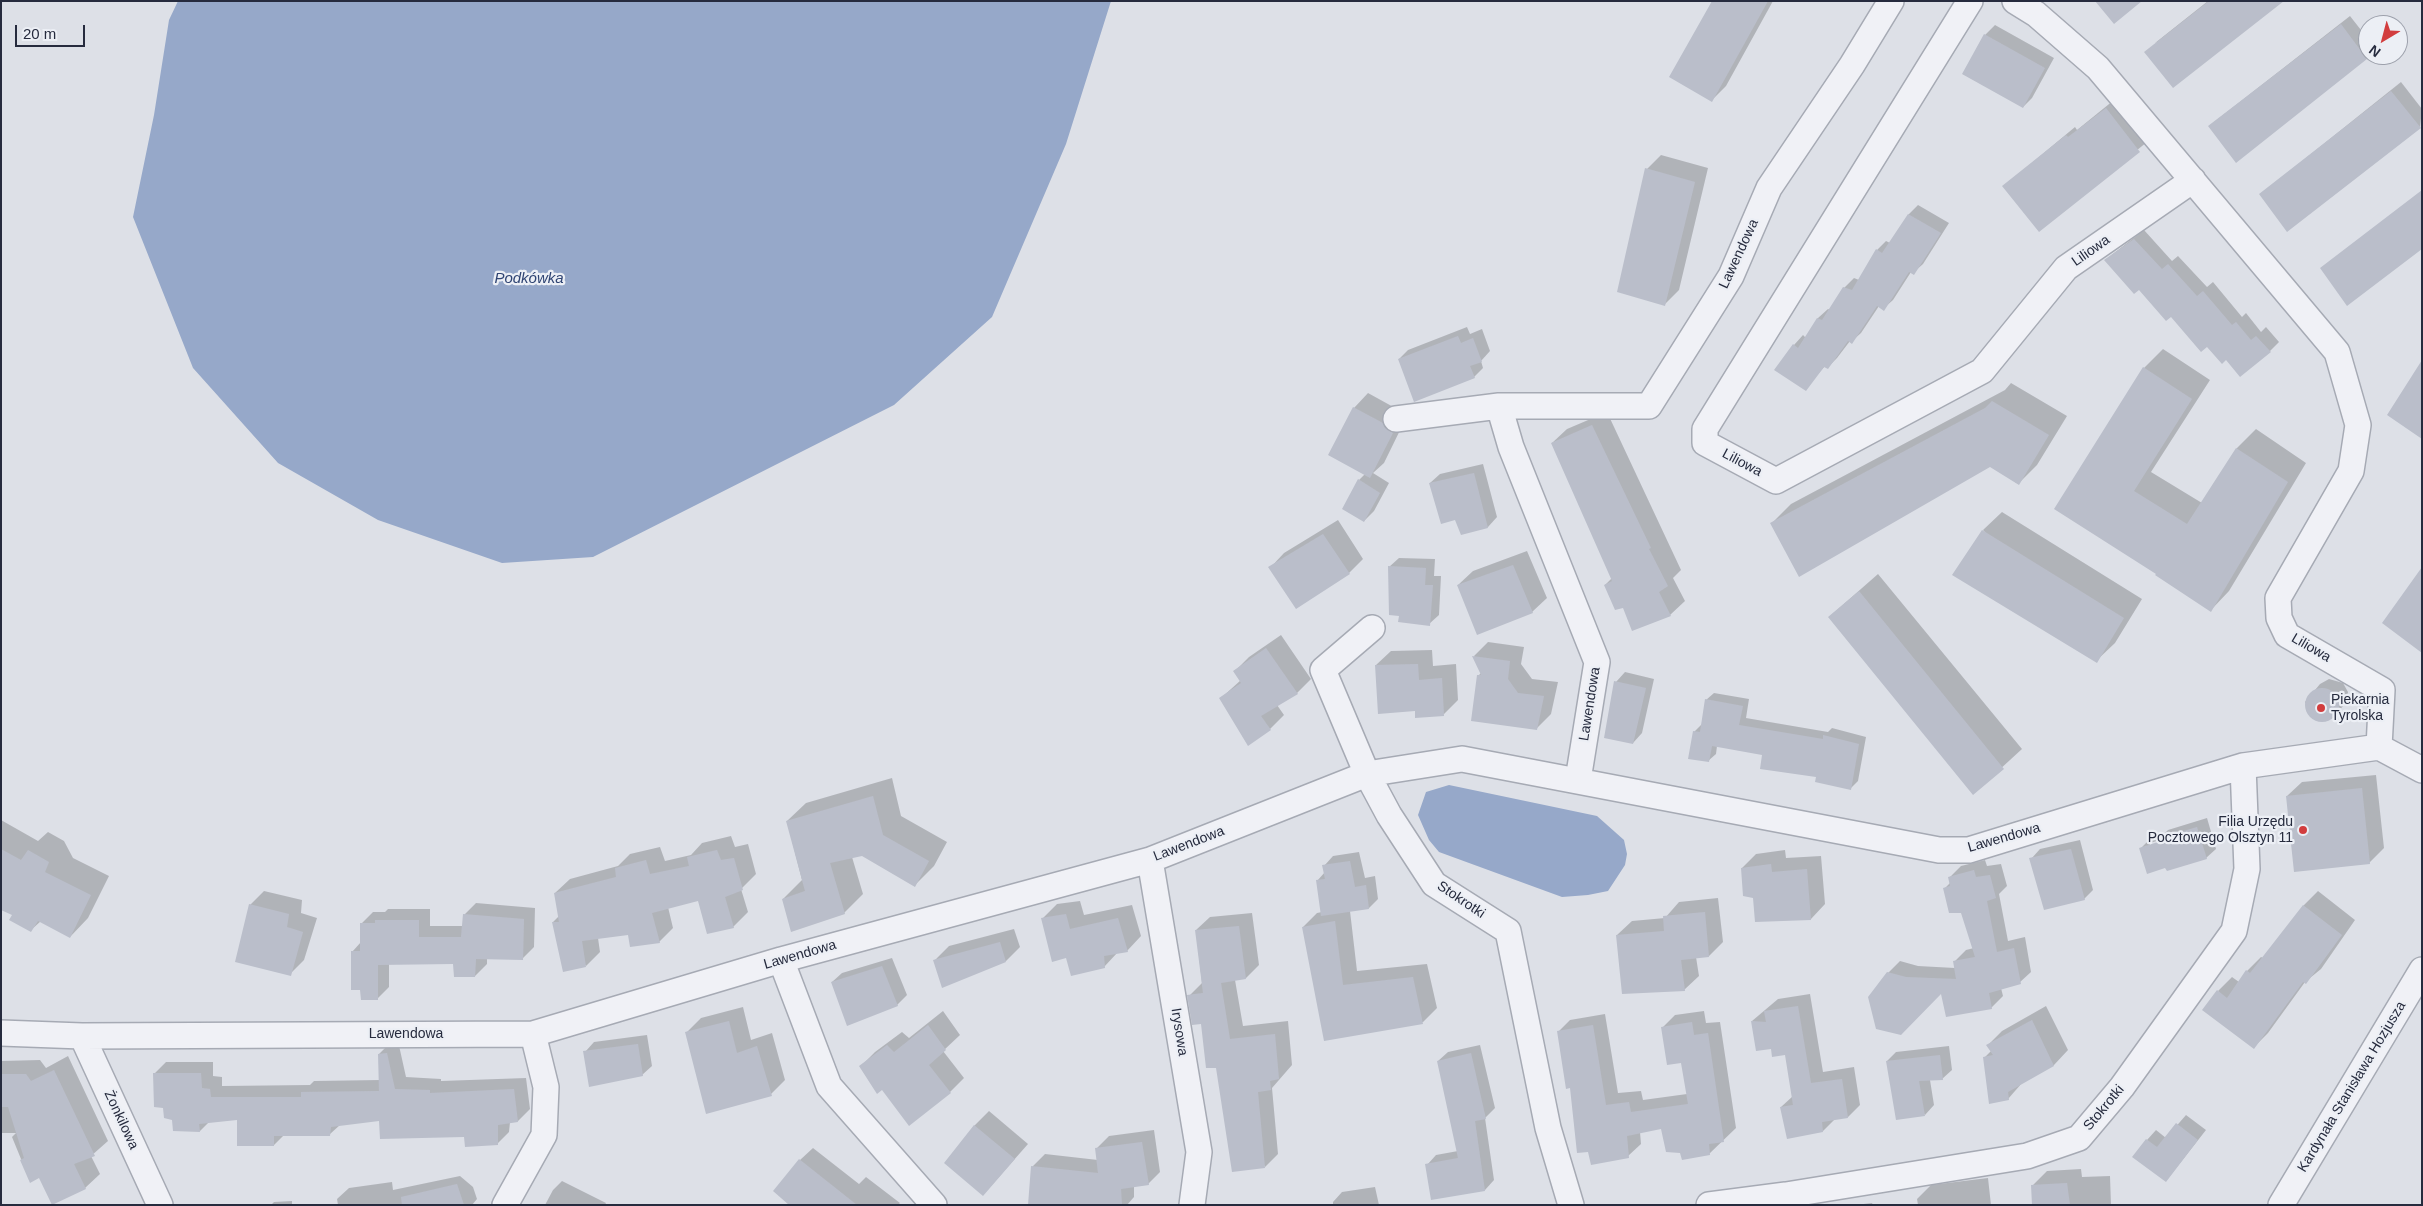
<!DOCTYPE html>
<html>
<head>
<meta charset="utf-8">
<style>
	body { margin:0 }
	#map { position:relative; width:2423px; height:1206px; overflow:hidden; background:#dde0e7; font-family:Helvetica,sans-serif }
	canvas { display:block }
	.frame { position:absolute; inset:0; border:2px solid #262b3e; pointer-events:none }
	.north { position:absolute; left:2358px; top:15px; width:50px; height:50px; box-sizing:border-box; background:#eceff5; border:1px solid #9da1ac; border-radius:50%; rotate:217deg; font-size:14px; font-weight:700; line-height:20px; text-align:center; color:#262b3e }
	.north::after { content:''; display:block; margin:auto; width:18px; height:22px; background:#d23d3e; clip-path:polygon(50% 0,100% 100%,50% 72%,0 100%) }
	.scale { position:absolute; left:15px; top:25px; width:70px; height:22px; box-sizing:border-box; border:2px solid #262b3e; border-top:0; padding-left:6px; font-size:15px; line-height:18px; white-space:nowrap; color:#262b3e; -webkit-text-stroke:4px #eceff5; paint-order:stroke }
</style>
</head>
<body>
<div id="map">
<canvas width="2423" height="1206"></canvas>
<div class="frame"></div>
<div class="north">N</div>
<div class="scale">20 m</div>
</div>
<script>
const context = document.querySelector('canvas').getContext('2d');
context.lineJoin = 'round';
function fill(path, color) { context.fillStyle = color; context.fill(path, 'evenodd'); }
const toPath = rows => new Path2D(rows.map(r => 'M' + r).join(''));
function stroke(path, color, width, dash) { context.strokeStyle = color; context.lineWidth = width; context.lineCap = dash ? 'butt' : 'round'; context.setLineDash(dash || []); context.stroke(path); }
function drawText(font, color, halo, rows, align = 'center') {
  context.font = font + ' Helvetica,sans-serif'; context.lineWidth = 4.5; context.setLineDash([]); context.textBaseline = 'middle'; context.strokeStyle = halo; context.fillStyle = color; for (const [text, x, y, turn = 0] of rows) {
    context.save(); context.translate(x, y); context.rotate((+turn || 0) * Math.PI / 180); context.textAlign = isNaN(turn) ? turn : align; if (halo) context.strokeText(text, 0, 0); context.fillText(text, 0, 0); context.restore();
  }
}
const water = toPath([
	[178,1,1111,1,1066,144,992,317,894,405,593,557,502,563,378,520,278,463,193,368,133,217,154,115,169,20],
	[1449,785,1597,816,1624,840,1627,854,1625,865,1608,891,1588,895,1562,897,1439,852,1429,840,1418,815,1426,792]
]);
const shadow = toPath([
	[1713,1,1773,1,1726,86,1712,100],
	[2208,1,2282,1,2155,43],
	[2350,16,2368,39,2369,55,2366,58,2209,126],
	[1995,25,2054,58,2032,98,2023,107,1963,74,1985,35],
	[2401,82,2422,109,2420,128,2261,194],
	[2114,100,2147,142,2039,230,2004,186,2075,127,2077,130],
	[1661,155,1708,168,1679,290,1665,304,1647,169],
	[1918,205,1949,223,1923,264,1913,273,1911,272,1893,300,1883,309,1879,306,1861,333,1851,342,1850,341,1837,358,1828,367,1825,366,1805,389,1776,370,1794,345,1803,335,1806,338,1818,318,1828,309,1830,310,1844,288,1854,278,1859,280,1877,250,1886,241,1890,243,1909,214],
	[2144,230,2172,261,2178,256,2207,287,2213,282,2242,317,2246,313,2261,332,2266,327,2279,342,2270,351,2226,359,2105,260],
	[1467,327,1470,334,1482,329,1490,351,1481,361,1483,368,1474,377,1399,359,1408,350],
	[2163,349,2210,380,2151,472,2202,503,2237,448,2256,429,2306,463,2229,591,2211,610,2158,573,2056,509,2144,368],
	[2011,383,2067,416,2037,465,2018,484,1990,465,1772,523,1791,504,2005,390],
	[1368,393,1397,409,1406,418,1384,463,1373,473,1389,483,1374,511,1364,521,1359,480,1365,474,1329,455,1354,408],
	[1607,412,1681,570,1673,578,1685,601,1670,615,1633,629,1624,606,1605,585,1612,578,1552,443,1567,429],
	[1483,464,1497,517,1488,527,1461,533,1456,519,1430,483,1440,474],
	[2002,512,2142,599,2115,643,2096,661,1983,530],
	[1338,520,1363,559,1349,573,1270,568,1284,553],
	[1527,551,1547,598,1532,612,1458,585,1473,571],
	[1399,558,1435,559,1434,576,1441,576,1439,615,1429,624,1400,615,1389,567],
	[1878,574,2022,749,1974,793,1829,617],
	[1281,635,1311,679,1297,693,1277,705,1284,715,1270,729,1221,698,1241,680,1235,671,1249,657],
	[1488,642,1524,647,1521,664,1532,679,1558,682,1551,714,1537,728,1478,676,1482,672,1474,656],
	[1432,650,1433,666,1456,664,1458,700,1444,714,1416,709,1376,665,1391,651],
	[1625,672,1654,679,1642,733,1633,743,1616,682],
	[2329,679,2343,683,2348,692,2346,703,2333,717,2322,721,2312,718,2305,702,2320,684],
	[1714,693,1749,699,1746,718,1828,732,1832,728,1866,737,1858,781,1850,789,1763,754,1717,746,1716,754,1708,761,1694,732,1702,724,1706,700],
	[2376,775,2384,848,2369,863,2287,796,2302,782],
	[892,778,901,816,947,842,934,866,915,885,862,855,852,857,863,894,844,913,783,899,802,880,787,821,806,803],
	[2207,818,2216,849,2206,858,2141,848,2150,839,2163,835,2168,830],
	[2163,839,2164,841,2150,846,2150,843],
	[1,820,38,841,48,832,64,841,73,858,109,876,88,918,70,937,41,921,31,930,14,915,1,908],
	[731,836,735,847,748,844,756,874,741,889,748,912,733,927,699,899,668,907,673,928,659,942,629,934,598,938,600,952,586,966,553,922,559,916,555,893,570,879,618,866,630,854,660,847,665,861,691,855,702,843],
	[2080,840,2093,890,2084,899,2031,859,2040,849],
	[1785,850,1786,858,1821,856,1825,904,1811,919,1756,921,1754,897,1742,868,1756,854],
	[1359,852,1365,878,1375,876,1378,899,1369,908,1350,911,1357,971,1427,964,1437,1008,1423,1022,1325,1039,1303,927,1317,913,1322,912,1317,881,1325,872,1324,866,1333,856],
	[1985,860,1987,866,2001,864,2007,886,1999,894,2008,941,2025,937,2031,972,2019,983,2001,988,2003,996,1991,1008,1888,973,1900,961,1918,966,1955,968,1954,962,1966,950,1974,948,1962,912,1944,889,1950,883,1949,878,1961,866],
	[264,891,302,900,301,913,317,918,304,960,290,974,250,905],
	[2318,891,2355,920,2321,969,2305,982,2268,1033,2254,1047,2218,991,2232,977,2239,982,2247,971,2261,957,2263,958,2304,905],
	[1718,898,1723,942,1709,956,1696,957,1699,976,1684,990,1617,935,1632,921,1665,918,1679,902],
	[1080,901,1084,915,1132,905,1141,936,1127,951,1118,952,1104,967,1043,918,1057,904],
	[476,903,535,908,534,947,522,959,487,958,487,964,475,976,454,963,389,964,389,987,377,999,362,989,352,952,361,942,361,924,373,912,385,912,388,909,430,909,430,926,464,926,464,915],
	[1252,913,1259,965,1246,978,1235,980,1243,1026,1288,1021,1292,1065,1272,1088,1278,1154,1265,1167,1217,1067,1202,1023,1189,996,1202,983,1196,930,1210,917],
	[1014,929,1020,947,1006,961,935,960,949,946],
	[892,958,907,995,897,1005,832,982,842,973],
	[1810,994,1823,1072,1854,1067,1860,1105,1848,1117,1835,1119,1823,1131,1781,1107,1793,1096,1786,1053,1772,1048,1752,1021,1778,999],
	[2046,1006,2068,1050,2054,1065,2022,1083,2008,1099,1984,1058,1991,1051,1988,1045,2002,1031],
	[743,1007,751,1040,772,1033,785,1080,771,1094,687,1032,701,1018],
	[943,1011,960,1035,943,1051,964,1078,950,1092,882,1088,861,1066,875,1052,902,1032,909,1038],
	[1704,1011,1706,1023,1720,1022,1736,1128,1709,1154,1682,1151,1662,1128,1640,1132,1641,1144,1628,1156,1571,1087,1558,1032,1570,1020,1605,1014,1618,1093,1641,1091,1643,1100,1687,1094,1682,1061,1662,1028,1675,1015],
	[647,1035,652,1066,642,1075,585,1052,594,1042],
	[398,1041,406,1077,441,1079,441,1081,526,1078,530,1109,518,1121,510,1122,509,1132,497,1144,466,1135,381,1120,340,1125,330,1134,284,1135,274,1145,238,1118,209,1122,200,1131,173,1119,164,1107,154,1074,166,1062,213,1062,213,1076,222,1077,222,1086,310,1085,314,1081,380,1080,379,1054,391,1042],
	[1480,1045,1495,1108,1485,1118,1494,1180,1485,1190,1427,1165,1436,1155,1458,1151,1438,1061,1448,1052],
	[1949,1046,1952,1070,1942,1079,1930,1080,1934,1105,1925,1115,1887,1061,1896,1052],
	[68,1056,108,1141,91,1156,100,1174,85,1188,39,1176,30,1181,12,1137,16,1133,1,1133,1,1061,40,1060,46,1068],
	[989,1111,1028,1144,983,1195,945,1163,975,1125],
	[2186,1115,2206,1130,2166,1181,2147,1140,2156,1130,2166,1138],
	[1154,1130,1160,1172,1148,1184,1134,1186,1134,1197,1127,1205,1029,1205,1032,1167,1045,1154,1098,1160,1097,1148,1109,1136],
	[813,1148,859,1184,866,1177,900,1203,898,1205,791,1205,800,1160],
	[2081,1169,2082,1177,2110,1176,2111,1205,2033,1205,2033,1185,2047,1171],
	[460,1176,473,1187,477,1199,472,1205,338,1205,337,1199,349,1188,392,1182,393,1190],
	[1988,1178,1991,1205,1918,1205,1917,1199,1931,1185],
	[562,1181,606,1203,605,1205,545,1205,553,1190],
	[1375,1187,1379,1205,1333,1205,1333,1202,1342,1192],
	[292,1201,292,1205,271,1205,274,1202],
	[1872,1203,1873,1205,1855,1205]
]);
const building = toPath([
	[1712,1,1768,1,1712,102,1669,77],
	[2095,1,2142,1,2114,24],
	[2209,1,2284,1,2173,88,2144,52],
	[2341,24,2367,59,2236,163,2208,126],
	[1984,34,2045,68,2023,108,1962,74],
	[2391,91,2421,128,2287,232,2259,194],
	[2106,108,2140,152,2039,232,2002,186,2066,135,2068,137],
	[1645,168,1695,182,1665,306,1617,292],
	[2422,190,2422,249,2347,306,2320,268],
	[1908,214,1941,233,1914,275,1909,272,1884,311,1877,306,1852,344,1848,341,1828,369,1824,367,1806,391,1774,370,1793,344,1798,348,1817,318,1822,320,1843,287,1852,290,1876,249,1882,253],
	[2134,239,2162,269,2168,264,2197,296,2203,291,2232,325,2236,322,2251,340,2256,336,2271,352,2240,377,2226,360,2222,364,2207,347,2201,352,2171,317,2166,321,2139,290,2134,294,2104,260],
	[1458,336,1461,343,1473,338,1482,362,1470,366,1475,378,1414,402,1398,359],
	[2422,360,2422,439,2387,415],
	[2143,367,2192,399,2134,491,2187,524,2236,448,2288,482,2211,612,2155,575,2156,574,2054,509],
	[1992,401,2049,435,2019,485,1990,467,1799,577,1770,523,1985,408],
	[1353,407,1383,423,1385,428,1393,433,1370,478,1328,455],
	[1592,425,1651,548,1649,549,1668,586,1659,592,1671,616,1632,631,1623,608,1615,610,1604,585,1612,581,1551,443],
	[1474,473,1488,528,1461,535,1455,520,1441,524,1429,483],
	[1358,479,1380,493,1364,522,1342,509],
	[1982,530,2124,618,2097,663,1952,575],
	[1323,534,1350,574,1296,609,1268,567],
	[1513,565,1533,613,1477,635,1457,585],
	[1388,566,1426,568,1425,585,1433,585,1430,626,1398,622,1399,616,1389,615],
	[2422,567,2422,653,2382,623],
	[1859,591,2004,769,1973,795,1828,617],
	[1266,648,1298,694,1261,716,1271,730,1248,746,1219,698,1241,683,1233,671],
	[1472,656,1510,661,1508,679,1518,693,1544,696,1537,730,1471,721,1477,675,1481,675],
	[1418,664,1419,680,1442,678,1444,716,1415,718,1415,711,1378,714,1375,665],
	[1614,681,1646,688,1633,744,1604,738],
	'2305 705a17 17 0 1 1 34 0a17 17 0 1 1-34 0Z',
	[1705,699,1743,706,1739,725,1823,739,1823,735,1859,744,1851,790,1815,782,1816,777,1760,769,1762,755,1712,746,1709,762,1688,759,1693,731,1700,732],
	[2362,788,2370,864,2294,872,2286,796],
	[873,796,883,835,929,861,915,887,862,856,830,863,845,914,791,932,782,899,805,891,786,821],
	[2197,827,2207,859,2167,871,2165,868,2147,874,2139,848,2158,842,2157,839],
	[1,849,21,860,28,850,49,862,45,872,91,895,70,938,38,921,31,932,9,920,12,915,1,910],
	[2071,849,2085,900,2044,910,2029,858],
	[717,850,721,860,734,858,743,890,725,897,734,928,707,934,698,901,652,913,660,943,630,947,628,935,582,941,586,967,563,972,552,922,559,922,554,893,616,877,615,868,646,860,650,874,689,866,687,857],
	[1350,861,1355,887,1366,885,1369,909,1321,916,1316,880,1325,879,1322,865],
	[1771,864,1772,872,1807,869,1811,920,1755,922,1753,898,1743,896,1741,868],
	[1974,870,1976,877,1990,875,1996,898,1987,901,1997,952,2014,948,2021,984,1989,993,1992,1009,1946,1017,1941,994,1901,1035,1876,1029,1868,997,1887,972,1906,977,1956,979,1953,961,1975,957,1961,913,1949,913,1943,888,1950,886,1948,877],
	[249,904,289,914,287,927,303,932,291,976,235,962],
	[2303,905,2342,935,2306,984,2303,982,2254,1049,2202,1010,2217,990,2227,998,2246,970,2250,973],
	[1705,912,1709,957,1681,960,1685,991,1622,994,1616,935,1664,931,1663,916],
	[463,914,524,919,523,960,476,959,475,977,454,977,453,964,378,965,378,1000,361,1000,360,990,351,990,351,951,360,951,360,923,375,923,375,920,419,920,419,937,461,937],
	[1066,914,1070,929,1118,918,1128,952,1104,956,1105,968,1071,976,1066,958,1052,962,1041,918],
	[1335,921,1343,985,1413,977,1423,1024,1324,1041,1302,927],
	[1239,926,1246,979,1221,983,1230,1039,1275,1034,1279,1079,1270,1081,1271,1090,1258,1092,1265,1168,1232,1172,1216,1068,1206,1068,1201,1024,1192,1025,1187,995,1203,993,1195,930],
	[1000,942,1006,962,942,988,933,960],
	[882,966,898,1006,847,1026,831,982],
	[1798,1006,1811,1083,1842,1079,1848,1118,1822,1122,1823,1132,1787,1139,1780,1107,1793,1105,1785,1055,1772,1057,1771,1049,1756,1051,1751,1021,1766,1022,1764,1011],
	[2032,1020,2054,1066,2008,1092,2009,1100,1989,1104,1983,1057,1993,1055,1986,1045],
	[729,1021,737,1053,757,1046,772,1096,706,1114,685,1032],
	[1692,1022,1694,1035,1708,1033,1724,1142,1709,1144,1710,1155,1682,1160,1680,1153,1666,1152,1661,1129,1627,1136,1629,1158,1591,1165,1588,1152,1577,1153,1570,1088,1566,1089,1557,1031,1593,1025,1606,1105,1629,1102,1631,1112,1688,1104,1681,1063,1667,1065,1661,1027],
	[928,1025,946,1050,929,1065,951,1093,909,1126,882,1090,877,1094,859,1066,887,1045,894,1052],
	[638,1044,643,1076,589,1087,583,1051],
	[387,1053,395,1089,430,1090,430,1093,514,1089,518,1122,498,1125,498,1145,465,1147,464,1137,380,1139,379,1121,331,1127,330,1136,274,1136,274,1146,237,1146,237,1120,199,1124,200,1132,173,1131,172,1120,164,1118,163,1108,154,1107,153,1073,201,1073,202,1088,210,1089,211,1097,301,1097,301,1092,379,1091,378,1054],
	[1471,1053,1486,1119,1475,1121,1485,1191,1431,1200,1425,1164,1458,1158,1437,1061],
	[1940,1055,1943,1080,1919,1081,1925,1116,1896,1120,1886,1061],
	[54,1070,95,1156,74,1164,86,1189,52,1205,39,1178,30,1183,20,1160,24,1158,8,1107,1,1107,1,1074,26,1074,31,1081],
	[2176,1123,2198,1140,2166,1182,2132,1157,2146,1139,2157,1147],
	[974,1125,1015,1159,983,1196,944,1163],
	[1142,1142,1149,1185,1121,1189,1122,1205,1028,1205,1031,1166,1098,1173,1095,1148],
	[799,1159,857,1205,789,1205,773,1191],
	[2067,1183,2070,1205,2032,1205,2031,1185],
	[457,1184,464,1205,402,1205,401,1197]
]);
const street = toPath([
	[1970,1,1705,429,1705,443,1776,481,1982,371,2066,268,2193,180],
	[2015,1,2036,14,2098,68,2337,352,2358,425,2351,471,2278,598,2279,618,2287,635,2382,690,2379,747],
	[1499,406,1511,447,1597,662,1578,780],
	[1396,419,1499,406,1649,406,1731,276,1769,188,1852,65,1891,1],
	[1372,628,1323,670,1367,774,1389,815,1434,884,1508,931,1548,1128,1571,1205],
	[1150,860,1199,1152,1192,1205],
	[781,960,829,1086,934,1205],
	[1,1033,82,1036,533,1034,781,960,1150,860,1367,774,1462,759,1939,850,1969,850,2243,766,2379,747,2422,770],
	[82,1036,160,1205],
	[505,1205,544,1135,546,1087,533,1034],
	[1709,1205,1786,1195,2027,1156,2079,1138,2122,1087,2234,931,2247,869,2243,766],
	[2281,1205,2422,970]
]);
const markers = [
	[2321,708,5,"#d23d3e"],
	[2303,830,5,"#d23d3e"]
];
const streetNames = [
	["Liliowa",2091,251,-35],
	["Lawendowa",1739,254,-65],
	["Liliowa",1742,463,28],
	["Liliowa",2311,648,30],
	["Lawendowa",1590,704,-81],
	["Lawendowa",2004,838,-16],
	["Lawendowa",1189,844,-21],
	["Stokrotki",1461,900,34],
	["Lawendowa",800,955,-16],
	["Irysowa",1179,1032,81],
	["Lawendowa",406,1034],
	["Kardynała Stanisława Hozjusza",2352,1087,-59],
	["Stokrotki",2104,1108,-50],
	["Żonkilowa",121,1120,65]
];
const poiNames = [
	["Piekarnia",2331,700],
	["Tyrolska",2331,716],
	["Filia Urzędu",2293,822,"right"],
	["Pocztowego Olsztyn 11",2293,838,"right"]
];
const waterNames = [
	["Podkówka",529,279]
];
fill(water, '#96a8c9');
fill(shadow, '#0003');
fill(building, '#babeca');
stroke(street, '#a6aab4', 28);
stroke(street, '#f0f1f6', 25);
for (const [x, y, r, color] of markers) { const dot = new Path2D(); dot.arc(x, y, r, 0, 2 * Math.PI); context.fillStyle = color; context.fill(dot); stroke(dot, '#eceff5', 2); }
drawText('14px', '#262b3e', '#eceff5', streetNames);
drawText('14px', '#262b3e', '#eceff5', poiNames, 'left');
drawText('italic 15px', '#2f4473', '#eceff5', waterNames);
</script>
</body>
</html>
